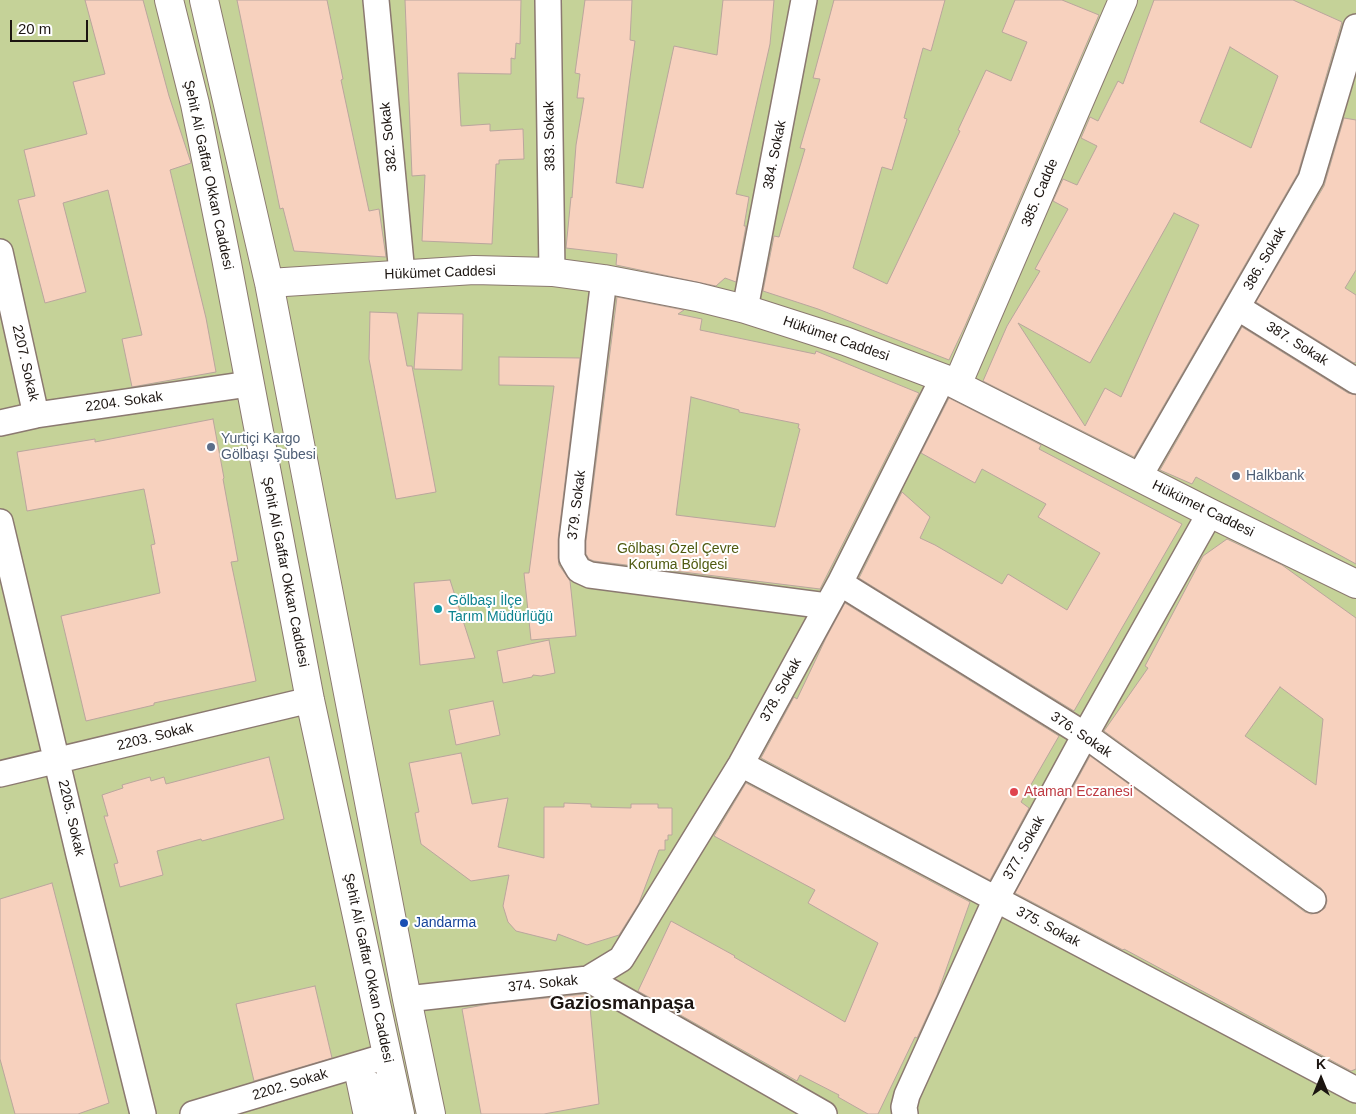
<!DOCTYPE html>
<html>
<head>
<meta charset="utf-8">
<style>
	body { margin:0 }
	#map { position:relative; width:1356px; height:1114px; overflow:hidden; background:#fcf0ea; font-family:Helvetica,sans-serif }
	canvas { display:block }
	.north { position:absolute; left:1296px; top:1054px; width:50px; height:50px; -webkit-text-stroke:4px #fff; paint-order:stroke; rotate:0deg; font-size:14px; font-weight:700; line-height:20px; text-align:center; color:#1c1511 }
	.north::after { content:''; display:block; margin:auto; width:18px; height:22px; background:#1c1511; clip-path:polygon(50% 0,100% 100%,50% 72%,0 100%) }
	.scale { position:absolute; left:10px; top:20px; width:78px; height:22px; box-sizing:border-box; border:2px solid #1c1511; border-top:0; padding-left:6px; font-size:15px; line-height:18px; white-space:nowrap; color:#1c1511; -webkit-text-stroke:4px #fff; paint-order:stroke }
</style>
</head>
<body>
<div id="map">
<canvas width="1356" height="1114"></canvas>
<div class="north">K</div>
<div class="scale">20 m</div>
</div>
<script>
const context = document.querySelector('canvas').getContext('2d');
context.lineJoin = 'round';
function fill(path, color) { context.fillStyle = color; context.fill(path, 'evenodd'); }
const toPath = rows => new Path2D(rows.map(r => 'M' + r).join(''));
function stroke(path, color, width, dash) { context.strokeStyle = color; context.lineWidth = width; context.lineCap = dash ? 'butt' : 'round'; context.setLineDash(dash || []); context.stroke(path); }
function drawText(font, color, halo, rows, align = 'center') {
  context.font = font + ' Helvetica,sans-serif'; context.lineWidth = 4; context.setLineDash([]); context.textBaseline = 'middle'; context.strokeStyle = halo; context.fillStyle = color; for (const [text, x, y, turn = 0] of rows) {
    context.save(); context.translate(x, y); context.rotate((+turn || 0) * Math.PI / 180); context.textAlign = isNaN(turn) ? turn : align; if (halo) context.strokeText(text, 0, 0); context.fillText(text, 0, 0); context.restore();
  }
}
const green = toPath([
	[0,0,1356,0,1356,1114,0,1114]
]);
const building = toPath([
	[85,0,143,0,169,96,191,163,170,170,206,318,216,372,132,387,122,339,142,335,108,190,63,203,86,292,45,303,18,200,35,196,24,150,87,134,73,82,105,74,85,0],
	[237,0,327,0,343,79,341,80,369,211,379,209,386,257,294,251,283,208,280,209,237,0],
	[405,0,521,0,520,44,516,43,515,59,511,58,511,74,458,73,461,126,490,124,490,131,523,129,524,159,499,160,499,164,496,164,492,244,422,241,425,175,412,176,405,0],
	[585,0,632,0,630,40,635,41,616,183,643,188,674,46,717,55,723,0,774,0,770,44,736,194,749,197,744,226,746,226,736,282,725,278,716,286,616,265,617,254,566,248,571,197,572,198,576,145,584,98,577,98,580,74,575,73,585,0],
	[834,0,945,0,931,51,923,48,904,118,907,119,892,170,882,167,853,268,887,284,960,131,958,130,986,70,1011,81,1027,42,1002,32,1015,0,1062,0,1099,15,965,326,949,360,818,309,763,291,774,236,779,237,805,149,800,148,820,79,813,78,834,0],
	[1154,0,1293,0,1342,22,1298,173,1134,457,983,381,1007,326,1040,271,1035,269,1068,209,1053,201,1063,179,1077,185,1097,146,1081,138,1090,117,1098,121,1118,81,1123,84,1154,0],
	[1230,47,1278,76,1251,148,1200,122,1230,47],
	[1174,213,1199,225,1121,397,1105,388,1085,426,1018,323,1090,363,1174,213],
	[1344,118,1356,120,1356,270,1345,288,1356,295,1356,362,1354,363,1256,302,1324,186,1344,118],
	[617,297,684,310,678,314,702,319,700,330,815,354,816,351,919,393,820,589,594,561,589,559,586,554,586,541,617,297],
	[691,397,739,410,739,412,799,424,798,428,800,429,775,527,676,515,691,397],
	[370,312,397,313,407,366,412,366,436,492,396,499,369,359,370,312],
	[418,313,463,314,462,370,414,369,418,313],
	[1242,327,1348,393,1356,395,1356,564,1196,477,1192,484,1160,470,1242,327],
	[499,357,580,358,558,540,558,558,559,565,570,581,576,636,531,640,524,573,529,573,554,386,499,385,499,357],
	[949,398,1041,445,1039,449,1182,524,1074,711,859,578,902,492,930,517,920,538,935,545,1002,584,1008,574,1067,610,1100,553,1038,517,1046,504,982,469,975,483,921,453,949,398],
	[213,419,224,478,223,479,238,561,231,562,256,681,154,703,154,705,86,721,61,616,160,593,151,545,155,544,144,489,27,511,17,452,95,439,95,442,213,419],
	[1227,539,1282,565,1356,618,1356,1069,1351,1071,1124,949,1123,950,1015,893,1090,756,1305,912,1311,914,1318,913,1325,908,1327,901,1326,895,1321,888,1104,731,1148,668,1145,666,1203,556,1227,539],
	[1280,687,1323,719,1316,785,1245,736,1280,687],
	[450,580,475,658,420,665,414,583,450,580],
	[845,603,1059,736,1021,802,1029,808,990,880,761,758,794,697,797,699,826,638,845,603],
	[549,640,555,673,541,676,533,675,532,677,503,683,497,651,549,640],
	[493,701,500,735,456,745,449,710,493,701],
	[461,753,472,804,508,798,498,847,544,858,544,807,564,807,564,803,591,804,591,807,631,808,631,804,658,804,658,808,672,808,672,835,668,835,668,840,665,840,665,850,659,850,639,903,619,935,587,945,558,934,556,941,516,931,508,922,503,906,509,875,471,881,421,844,415,813,419,812,409,763,461,753],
	[269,757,284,819,202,841,201,839,157,851,163,875,120,887,114,864,118,863,104,816,108,816,102,795,123,788,122,785,150,777,151,781,164,777,166,784,269,757],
	[746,783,970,902,937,995,917,1038,915,1037,878,1114,868,1114,838,1097,839,1095,800,1075,797,1081,638,991,671,921,735,956,734,957,845,1022,878,943,808,903,815,890,714,836,746,783],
	[52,883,109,1103,78,1114,15,1114,0,1059,0,899,52,883],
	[315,986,332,1058,254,1081,236,1004,315,986],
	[585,994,589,996,599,1104,544,1114,481,1114,462,1009,489,1004,585,994]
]);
const pedestrian = toPath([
	[363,1114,355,1076,367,1079,376,1084,382,1114]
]);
const minor = toPath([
	[376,0,402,274],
	[548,0,552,272],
	[0,252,36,415],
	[604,279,572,540,572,558,579,570,590,575,827,606],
	[1237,307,1356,381],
	[745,309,804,0],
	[0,423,36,415,249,384],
	[1139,477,1311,179,1356,27],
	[0,522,79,855,143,1114],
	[840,583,1085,735,1313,900],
	[741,764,1356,1090],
	[0,774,310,700],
	[588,979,621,959,741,764,840,583,943,378],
	[407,999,588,979,824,1114],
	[193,1114,387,1056],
	[905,1114,904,1107,907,1095,996,899,1085,735,1210,513]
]);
const tertiary = toPath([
	[169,0,195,104,226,258,310,700,400,1114],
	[204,0,269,283,407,999,431,1114],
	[269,283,474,270,552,272,604,279,697,297,745,309,845,341,943,378,1210,513,1356,584],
	[957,385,1123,0]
]);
const markers = [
	[211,447,5,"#5c6f8a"],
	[1236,476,5,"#5c6f8a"],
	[438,609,5,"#0f9aa8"],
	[1014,792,5,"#e0444e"],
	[404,923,5,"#1a4fb4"]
];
const streetNames = [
	["383. Sokak",550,136,-91],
	["382. Sokak",389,137,-96],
	["384. Sokak",775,155,-79],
	["Şehit Ali Gaffar Okkan Caddesi",208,175,78],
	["385. Cadde",1040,193,-67],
	["386. Sokak",1265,259,-60],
	["Hükümet Caddesi",440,273,-2],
	["Hükümet Caddesi",836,339,19],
	["387. Sokak",1297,344,32],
	["2207. Sokak",25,363,77],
	["2204. Sokak",124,402,-8],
	["379. Sokak",577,505,-83],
	["Hükümet Caddesi",1203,509,26],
	["Şehit Ali Gaffar Okkan Caddesi",285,572,79],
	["378. Sokak",781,690,-61],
	["376. Sokak",1081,735,34],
	["2203. Sokak",155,737,-14],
	["2205. Sokak",71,818,77],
	["377. Sokak",1024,848,-61],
	["375. Sokak",1048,927,28],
	["Şehit Ali Gaffar Okkan Caddesi",368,968,78],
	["374. Sokak",543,984,-6],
	["2202. Sokak",290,1085,-17]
];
const serviceNames = [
	["Yurtiçi Kargo",221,439],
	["Gölbaşı Şubesi",221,455],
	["Halkbank",1246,476]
];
const parkNames = [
	["Gölbaşı Özel Çevre",678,549],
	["Koruma Bölgesi",678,565]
];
const cultureNames = [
	["Gölbaşı İlçe",448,601],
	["Tarım Müdürlüğü",448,617]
];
const healthNames = [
	["Ataman Eczanesi",1024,792]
];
const transitNames = [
	["Jandarma",414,923]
];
const districtNames = [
	["Gaziosmanpaşa",622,1004]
];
fill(green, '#c5d298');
fill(building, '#f7d1be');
stroke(building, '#baa69d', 1);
stroke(pedestrian, '#8b7970', 21);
stroke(minor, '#8b7970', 28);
stroke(tertiary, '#8b7970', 30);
stroke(pedestrian, '#fff', 19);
stroke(minor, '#fff', 25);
stroke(tertiary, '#fff', 28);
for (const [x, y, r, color] of markers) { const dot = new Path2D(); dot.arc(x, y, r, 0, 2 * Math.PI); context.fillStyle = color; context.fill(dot); stroke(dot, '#fff', 2); }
drawText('14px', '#1c1511', '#fff', streetNames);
drawText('14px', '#4e5e75', '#fff', serviceNames, 'left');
drawText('14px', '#4f5a10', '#fff', parkNames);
drawText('14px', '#0d838f', '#fff', cultureNames, 'left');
drawText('14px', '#be3a42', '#fff', healthNames, 'left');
drawText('14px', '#164399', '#fff', transitNames, 'left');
drawText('bold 19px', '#1c1511', '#fff', districtNames);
</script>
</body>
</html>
